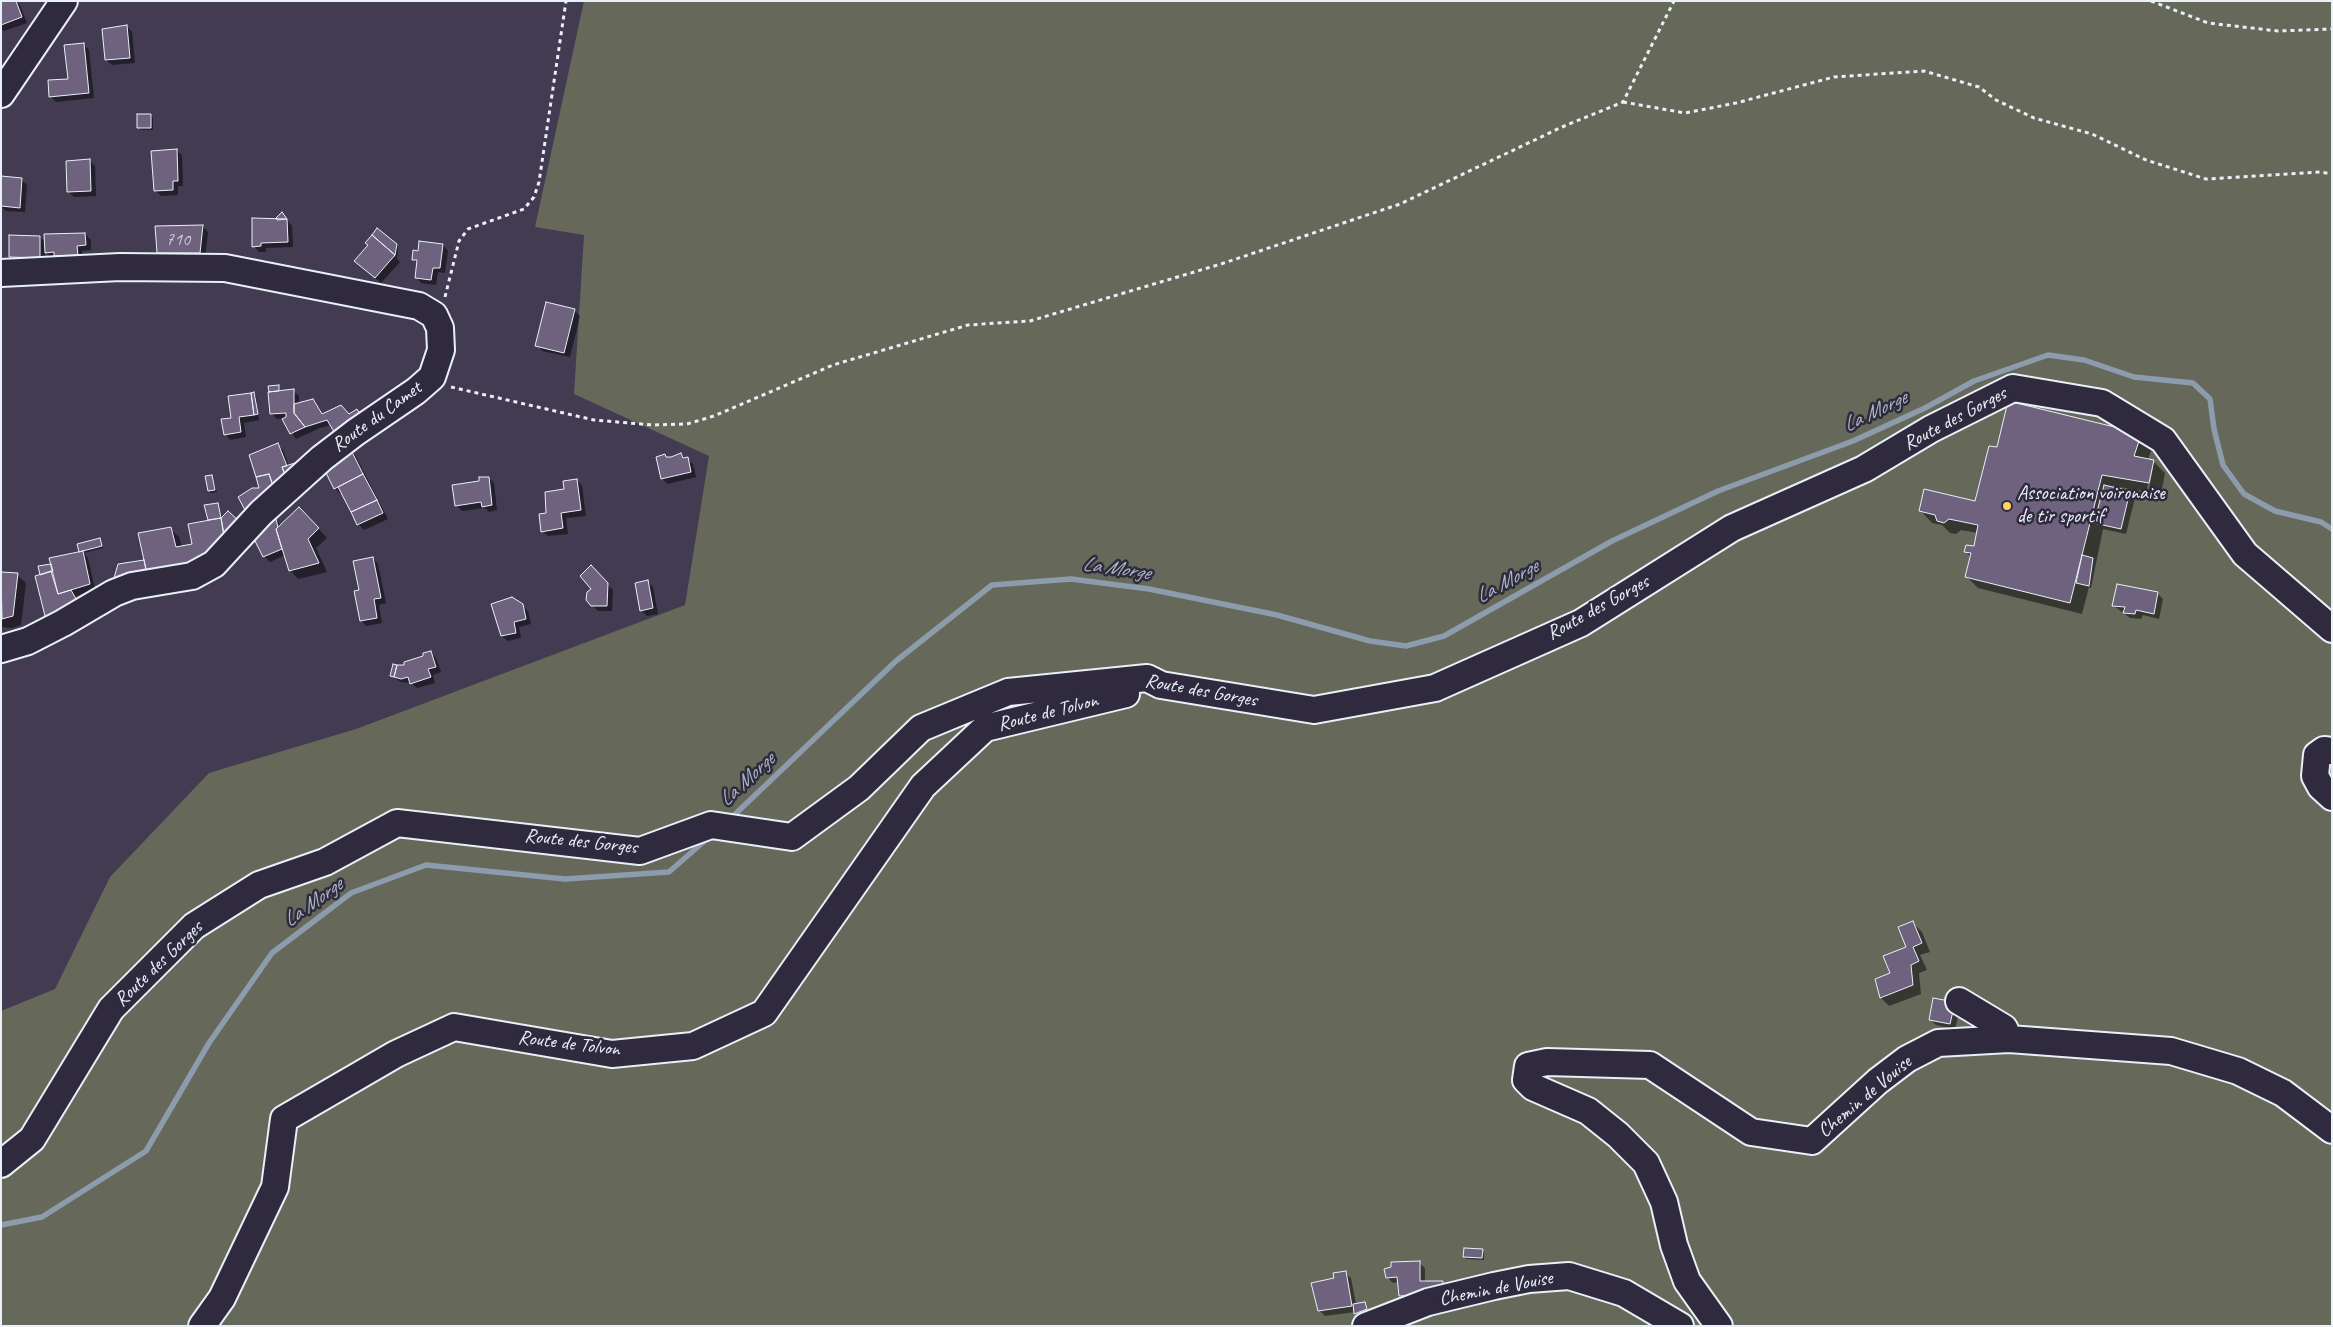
<!DOCTYPE html>
<html>
<head>
<meta charset="utf-8">
<style>
	body { margin:0 }
	#map { position:relative; width:2333px; height:1327px; overflow:hidden; background:#423b51; font-family:Caveat,sans-serif }
	canvas { display:block }
	.frame { position:absolute; inset:0; border:2px solid #e8f1f8; pointer-events:none }
</style>
</head>
<body>
<div id="map">
<canvas width="2333" height="1327"></canvas>
<div class="frame"></div>
</div>
<script>
const context = document.querySelector('canvas').getContext('2d');
context.lineJoin = 'round';
function fill(path, color) { context.fillStyle = color; context.fill(path, 'evenodd'); }
const toPath = rows => new Path2D(rows.map(r => 'M' + r).join(''));
function stroke(path, color, width, dash) { context.strokeStyle = color; context.lineWidth = width; context.lineCap = dash ? 'butt' : 'round'; context.setLineDash(dash || []); context.stroke(path); }
function drawText(font, color, halo, rows, align = 'center') {
  context.font = font + ' Caveat,sans-serif'; context.lineWidth = 5; context.setLineDash([]); context.textBaseline = 'middle'; context.strokeStyle = halo; context.fillStyle = color; for (const [text, x, y, turn = 0] of rows) {
    context.save(); context.translate(x, y); context.rotate((+turn || 0) * Math.PI / 180); context.textAlign = isNaN(turn) ? turn : align; if (halo) context.strokeText(text, 0, 0); context.fillText(text, 0, 0); context.restore();
  }
}
const green = toPath([
	[584,1,2332,1,2332,1326,1,1326,1,1011,55,989,110,877,209,773,356,729,685,605,709,456,574,394,584,235,535,227]
]);
const shadow = toPath([
	[1,1,16,1,20,5,27,23,4,31,1,29],
	[127,26,132,32,135,63,112,65,106,60],
	[84,45,89,50,94,98,56,102,50,96,69,80],
	[151,115,153,118,153,130,141,130,138,127],
	[176,150,182,155,183,186,178,186,178,195,161,196,156,191],
	[89,160,95,166,96,196,74,197,68,191],
	[21,179,27,185,25,212,6,211,1,206,1,191],
	[284,216,292,226,293,247,266,248,266,252,259,252,254,246],
	[202,226,208,232,205,258,163,258,158,253],
	[377,230,398,247,397,259,400,262,381,283,356,261,369,245,367,243],
	[373,236,388,246,396,255,396,258,372,237],
	[85,234,91,240,91,250,82,251,83,260,51,258,45,252,45,263,16,262,10,256,40,237,46,243],
	[443,245,448,251,445,273,438,272,436,285,421,283,416,277,418,264,413,259,419,252],
	[574,310,580,316,570,357,542,351,537,345],
	[278,386,281,392,293,391,299,396,299,404,313,400,323,414,349,415,357,411,362,416,320,428,296,439,283,418,277,419,271,413],
	[254,393,256,396,259,420,244,423,246,437,230,440,225,434,233,419],
	[2139,434,2152,448,2148,460,2153,461,2165,473,2161,494,2113,486,2113,488,2129,492,2135,498,2126,534,2103,529,2091,588,2089,587,2082,614,1978,588,1966,576,1971,557,1965,551,1975,547,1978,533,1961,530,1956,534,1950,533,1942,525,1932,523,1921,511,1976,502,1998,449],
	[2151,468,2153,468,2149,489,2147,489],
	[278,445,283,450,289,466,249,512,246,509,261,489],
	[349,448,354,453,388,519,364,530,358,524,342,493,340,494,335,488],
	[681,454,693,464,696,477,668,484,662,479,658,458,665,455,668,458],
	[212,476,217,492,211,493,209,490],
	[489,478,494,483,497,510,489,512,485,508,462,511,456,505],
	[577,480,582,486,586,516,566,518,568,534,548,536,542,531,548,514,566,490],
	[217,505,230,535,121,583,116,578,119,565,144,561,170,529,179,537,182,547,193,545,209,521,206,506],
	[275,517,281,526,308,517,327,538,316,548,327,572,298,579,290,570,285,555,270,562,264,556],
	[100,540,103,548,84,553,88,558,95,589,76,596,84,610,53,625,41,576,52,565,82,552,80,551],
	[373,558,378,564,386,603,379,605,382,623,366,626,361,620,360,591],
	[591,567,613,590,612,611,598,611,592,605],
	[1,573,17,575,26,583,21,625,12,628,1,627],
	[648,582,653,587,658,614,647,616,641,610],
	[2157,593,2163,599,2159,619,2143,615,2141,619,2130,618,2114,606],
	[522,605,528,611,531,624,519,627,521,638,508,641,502,636],
	[431,652,436,658,441,672,433,675,435,683,417,688,411,683,401,682,391,676],
	[1913,923,1922,932,1930,952,1920,955,1927,970,1919,973,1921,994,1889,1006,1881,998,1891,973,1907,948],
	[1960,1009,1955,1029,1936,1025,1930,1019],
	[1482,1250,1484,1253,1484,1260,1466,1259,1464,1257],
	[1419,1263,1425,1268,1425,1282,1443,1282,1448,1288,1406,1302,1400,1296,1399,1282,1393,1283,1387,1277],
	[1345,1273,1351,1278,1356,1304,1364,1303,1368,1312,1358,1315,1363,1311,1325,1316,1319,1310,1336,1279]
]);
const stream = toPath([
	[729,820,896,661,992,585,1071,579,1149,589,1277,615,1370,641,1406,646,1444,636,1612,541,1718,491,1853,441,1925,408,1974,381,2048,355,2084,360,2134,377,2193,383,2210,399,2214,429,2223,465,2244,494,2275,511,2321,522,2332,529],
	[1,1225,42,1217,146,1151,209,1043,272,953,351,893,426,865,565,879,669,872,709,837]
]);
const building = toPath([
	[1,1,16,1,22,17,1,25,1,1],
	[127,25,130,58,105,60,102,29,127,25],
	[84,43,89,93,49,97,48,80,68,79,64,45,84,43],
	[137,114,151,114,151,128,137,128,137,114],
	[177,149,178,181,173,181,173,190,154,191,151,151,177,149],
	[90,159,91,191,67,192,66,161,90,159],
	[1,176,22,178,20,208,1,206,1,176],
	[282,212,287,219,277,220,276,218,282,212],
	[252,218,287,219,288,242,261,243,261,246,252,247,252,218],
	[203,225,200,253,157,253,155,226,203,225],
	[377,228,397,244,395,255,372,235,377,228],
	[85,233,86,245,77,246,78,255,54,256,54,252,45,253,44,234,85,233],
	[9,235,40,236,40,258,9,257,9,235],
	[372,235,395,255,375,278,354,261,368,245,365,243,372,235],
	[419,241,443,244,440,268,433,268,431,280,415,278,417,260,412,260,413,250,418,251,419,241],
	[546,302,575,309,564,353,535,346,546,302],
	[279,385,279,391,269,392,268,386,279,385],
	[294,389,294,413,305,427,290,434,282,419,286,417,286,413,270,414,268,392,294,389],
	[254,392,258,414,254,415,251,393,254,392],
	[251,393,254,415,239,417,241,432,224,435,221,419,231,418,228,396,251,393],
	[313,399,322,414,341,405,349,414,357,409,361,416,336,435,327,420,305,427,294,413,294,404,313,399],
	[2008,401,2139,433,2141,435,2134,456,2154,460,2149,483,2102,475,2070,603,1965,577,1971,553,1964,552,1966,545,1974,546,1978,525,1949,519,1944,523,1937,521,1935,515,1919,511,1924,489,1975,501,1989,446,1997,447,2008,401],
	[278,443,287,466,282,467,289,485,276,494,269,474,256,477,249,455,278,443],
	[349,446,363,474,334,489,323,467,349,446],
	[681,453,683,458,688,457,691,472,661,479,656,457,665,454,666,457,671,457,681,453],
	[295,463,299,470,289,485,282,467,295,463],
	[269,474,276,494,245,510,238,497,252,488,259,488,256,477,269,474],
	[363,474,377,500,351,512,338,487,363,474],
	[212,475,215,490,208,491,205,476,212,475],
	[479,477,489,477,492,505,482,507,481,502,455,506,452,485,479,481,479,477],
	[577,479,581,510,561,513,563,528,541,532,539,514,546,513,545,492,564,489,563,481,577,479],
	[2104,485,2130,491,2121,529,2094,523,2104,485],
	[377,500,383,513,357,525,351,512,377,500],
	[218,503,221,518,208,520,204,505,218,503],
	[299,507,319,528,308,539,319,563,289,571,276,529,299,507],
	[228,511,239,521,224,537,221,518,228,511],
	[275,515,278,527,276,529,282,549,263,557,252,535,275,515],
	[221,518,226,545,201,562,147,574,138,533,171,527,176,547,192,544,188,524,221,518],
	[100,538,102,546,79,552,77,544,100,538],
	[83,551,90,584,58,594,49,558,83,551],
	[2082,555,2093,558,2089,586,2076,583,2082,555],
	[373,557,381,598,374,599,377,618,360,621,354,591,359,590,353,561,373,557],
	[144,560,147,574,114,578,118,564,144,560],
	[51,564,53,571,40,575,38,566,51,564],
	[591,565,608,583,607,606,591,606,586,600,587,592,591,589,580,576,591,565],
	[51,571,58,594,71,590,79,604,46,620,35,576,51,571],
	[1,572,18,573,13,616,2,619,1,572],
	[648,580,653,608,640,611,635,583,648,580],
	[2117,584,2158,592,2154,614,2136,610,2135,614,2123,613,2125,607,2112,606,2117,584],
	[512,597,523,604,526,619,514,622,516,633,501,636,491,604,512,597],
	[431,651,436,667,428,669,431,677,410,684,408,677,401,679,394,677,397,665,404,665,404,662,423,656,423,653,431,651],
	[393,664,397,665,394,677,390,676,393,664],
	[1913,921,1922,943,1913,947,1919,961,1911,965,1913,985,1880,998,1875,979,1890,973,1883,956,1906,947,1898,927,1913,921],
	[1933,998,1955,1002,1950,1024,1929,1020,1933,998],
	[1464,1248,1483,1249,1482,1258,1463,1257,1464,1248],
	[1420,1261,1420,1281,1443,1281,1443,1286,1418,1295,1399,1296,1397,1277,1386,1278,1384,1269,1391,1267,1391,1262,1420,1261],
	[1346,1271,1352,1306,1318,1311,1311,1283,1334,1278,1333,1273,1346,1271],
	[1365,1302,1367,1309,1354,1314,1353,1304,1365,1302]
]);
const path = toPath([
	[2151,1,2208,23,2278,31,2332,29],
	[1623,102,1685,113,1736,103,1834,77,1924,71,1979,87,1996,100,2034,118,2092,134,2146,160,2206,179,2321,172,2332,174],
	[445,297,459,241,468,229,524,209,534,197,539,182,566,1],
	[451,387,594,420,653,425,687,424,714,416,833,365,968,325,1030,321,1221,264,1400,204,1562,127,1623,102,1674,1]
]);
const minor = toPath([
	[1,94,64,1],
	[1,273,120,267,225,268,419,306,434,315,440,328,441,350,432,377,416,391,356,432,322,458,261,513,214,564,192,576,132,586,114,593,63,623,28,641,1,649],
	[2332,751,2324,750,2317,755,2315,776,2321,787,2332,797],
	[1959,1001,2004,1028,2009,1039],
	[1,1164,32,1139,111,1009,194,926,259,885,325,862,397,823,640,851,711,825,792,837,859,788,921,728,1008,692,1147,678,1161,685,1314,710,1435,688,1581,623,1732,528,1864,469,1931,429,2013,388,2102,403,2163,440,2245,554,2332,629],
	[202,1326,222,1298,275,1187,284,1119,396,1054,454,1027,612,1054,693,1046,764,1013,923,786,985,728,1126,694],
	[1366,1326,1428,1302,1494,1286,1529,1279,1569,1276,1624,1293,1680,1326],
	[1719,1326,1687,1281,1674,1245,1664,1202,1646,1163,1618,1135,1588,1111,1533,1087,1526,1080,1528,1066,1547,1062,1650,1065,1751,1132,1812,1141,1878,1081,1907,1059,1938,1043,2009,1039,2171,1051,2238,1071,2283,1093,2332,1130]
]);
const markers = [
	[2007,506,5,"#ffd166"]
];
const numberNames = [
	["710",178,240]
];
const streetNames = [
	["Route du Camet",377,417,-36],
	["Route des Gorges",1955,419,-28],
	["Route des Gorges",1598,608,-29],
	["Route des Gorges",1201,691,10],
	["Route de Tolvon",1048,713,-14],
	["Route des Gorges",581,842,6],
	["Route des Gorges",159,964,-44],
	["Route de Tolvon",569,1044,7],
	["Chemin de Vouise",1865,1097,-40],
	["Chemin de Vouise",1496,1289,-11]
];
const poiNames = [
	["Association voironaise",2017,494],
	["de tir sportif",2017,517]
];
const waterNames = [
	["La Morge",1875,412,-26],
	["La Morge",1116,569,8],
	["La Morge",1507,582,-29],
	["La Morge",747,780,-43],
	["La Morge",313,903,-36]
];
fill(green, '#66685a');
fill(shadow, '#0007');
stroke(stream, '#8d9cad', 5.5);
fill(building, '#6f627f');
stroke(building, '#e8f1f8', 1);
stroke(minor, '#e8f1f8', 30);
stroke(path, '#e8f1f8', 3, [4, 4]);
stroke(minor, '#2f2a3d', 26);
for (const [x, y, r, color] of markers) { const dot = new Path2D(); dot.arc(x, y, r, 0, 2 * Math.PI); context.fillStyle = color; context.fill(dot); stroke(dot, '#2f2a3d', 2); }
drawText('18px', '#cacdda', null, numberNames);
drawText('20px', '#e8f1f8', '#2f2a3d', streetNames);
drawText('20px', '#e8f1f8', '#2f2a3d', poiNames, 'left');
drawText('italic 21px', '#abb8c6', '#2f2a3d', waterNames);
</script>
</body>
</html>
